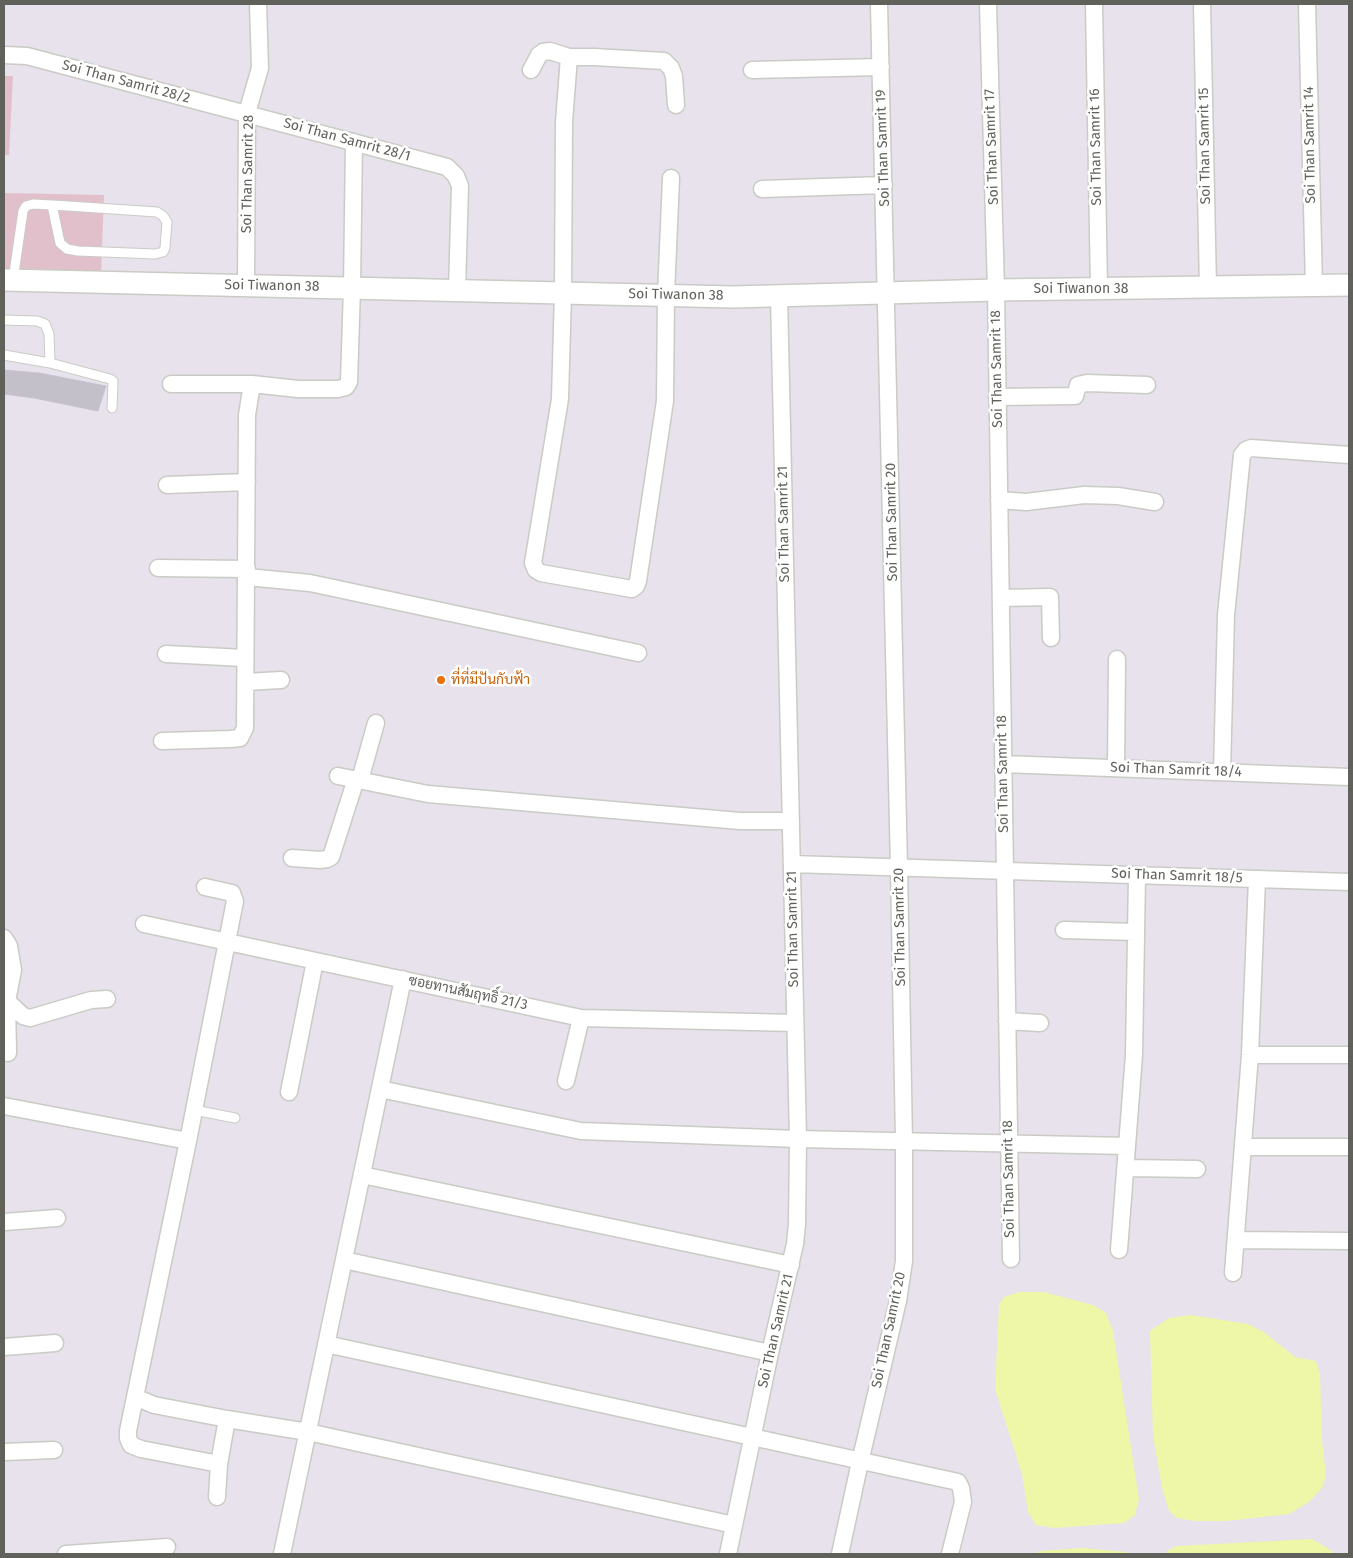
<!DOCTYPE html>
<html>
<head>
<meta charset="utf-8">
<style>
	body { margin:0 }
	#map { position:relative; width:1353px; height:1558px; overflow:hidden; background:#e7e2ec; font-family:"Fira Sans",sans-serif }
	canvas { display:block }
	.frame { position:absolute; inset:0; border:5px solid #60615a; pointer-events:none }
</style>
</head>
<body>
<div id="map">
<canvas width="1353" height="1558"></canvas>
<div class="frame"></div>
</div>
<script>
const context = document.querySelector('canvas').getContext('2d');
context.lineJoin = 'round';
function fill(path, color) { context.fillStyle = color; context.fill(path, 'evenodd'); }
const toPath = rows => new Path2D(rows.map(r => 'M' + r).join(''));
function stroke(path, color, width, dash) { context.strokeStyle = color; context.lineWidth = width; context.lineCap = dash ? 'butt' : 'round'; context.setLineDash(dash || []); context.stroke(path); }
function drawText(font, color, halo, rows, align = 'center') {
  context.font = font + ' "Fira Sans",Sarabun,sans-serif'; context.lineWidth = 5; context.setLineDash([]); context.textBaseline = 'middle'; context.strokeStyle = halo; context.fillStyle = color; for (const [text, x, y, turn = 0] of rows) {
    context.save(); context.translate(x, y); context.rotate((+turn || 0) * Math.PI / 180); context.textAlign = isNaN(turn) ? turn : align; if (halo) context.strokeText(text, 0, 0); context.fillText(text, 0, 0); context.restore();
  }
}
const green = toPath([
	[4,76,13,76,9,155,4,155],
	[4,193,104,195,101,274,4,271]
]);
const water = toPath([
	[1019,1292,1044,1292,1093,1305,1106,1313,1113,1331,1139,1499,1135,1515,1124,1523,1054,1528,1036,1525,1028,1512,1022,1474,995,1389,999,1305,1004,1297],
	[1191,1315,1248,1324,1264,1332,1295,1357,1316,1361,1320,1374,1322,1441,1326,1475,1322,1488,1309,1502,1289,1514,1226,1521,1195,1521,1177,1518,1169,1511,1162,1488,1153,1436,1150,1331,1169,1318],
	[1312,1539,1332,1551,1334,1554,1166,1554,1167,1551,1177,1546],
	[1082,1548,1127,1552,1130,1554,1036,1554,1039,1551]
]);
const building = toPath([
	[4,370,39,373,106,386,98,411,34,398,4,394,4,370]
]);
const service = toPath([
	[13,280,23,211,26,206,33,204,52,205,68,206,157,212,163,216,167,222,165,248,163,252,155,254,78,251,67,249,60,243,52,205],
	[4,320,37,321,45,324,49,334,50,363,110,379,113,381,112,408],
	[4,355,50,363],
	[194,1110,235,1118]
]);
const minor = toPath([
	[988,4,996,290,1011,1259],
	[1094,4,1099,289],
	[1202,4,1208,288],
	[1307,4,1314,286],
	[4,55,27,56,447,167,456,176,460,186,457,290],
	[569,57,564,122,563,293,560,399,533,563,536,570,541,573,632,589,636,586,638,581,665,401,666,295,671,178],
	[531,70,539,55,543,52,550,51,569,57,594,57,664,61,671,68,674,76,676,105],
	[752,70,881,67],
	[762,189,884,185],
	[246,285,247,113,260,68,258,4],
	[171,384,252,384],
	[997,397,1075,396,1078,385,1087,383,1147,385],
	[167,485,247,482],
	[999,500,1026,502,1084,495,1118,496,1155,502],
	[158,568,247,569],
	[247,577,310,583,638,653],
	[1001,598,1050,597,1051,638],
	[166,654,244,658],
	[246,682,281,680],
	[162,741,230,739,240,738,245,728,247,415,252,384,298,389,338,389,346,387,349,382,352,288,354,142],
	[1003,764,1349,777],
	[1116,768,1117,659],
	[1222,772,1226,615,1242,455,1246,450,1251,448,1349,455],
	[338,776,428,794,740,821,791,821],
	[360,780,376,723],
	[292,858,320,860,327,859,331,857,356,779],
	[792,864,1349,882],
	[205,887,232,893,235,901,188,1141,128,1431,128,1438,131,1445,141,1449,219,1464],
	[144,924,581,1018,795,1023],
	[1064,930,1136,932],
	[4,938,9,946,13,970,7,1001,8,1053],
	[7,1001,23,1016,30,1018,91,1000,107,999],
	[1007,1021,1040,1023],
	[1250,1055,1349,1055],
	[566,1081,581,1018],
	[380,1089,581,1131,798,1139,1127,1146],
	[289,1092,315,961],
	[4,1106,188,1141],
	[1243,1147,1349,1147],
	[1126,1168,1197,1169],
	[362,1175,791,1265],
	[4,1222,57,1218],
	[1236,1240,1347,1241],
	[1119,1250,1134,1055,1137,875],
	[344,1260,770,1353],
	[1233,1273,1250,1055,1257,879],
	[326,1344,958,1482,961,1488,963,1502,950,1554],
	[4,1347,55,1343],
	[135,1397,154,1405,227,1419,308,1432,734,1525],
	[4,1452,54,1450],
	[217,1497,219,1464,227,1419],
	[66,1554,167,1547],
	[282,1554,403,979],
	[728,1554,770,1353,795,1244,797,1224,798,1139,779,296],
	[840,1554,860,1462,898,1301,904,1261,904,1142,899,867,879,4]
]);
const tertiary = toPath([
	[4,280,733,297,996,290,1349,285]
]);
const markers = [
	[441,680,5,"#e8710a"]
];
const streetNames = [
	["Soi Than Samrit 28/2",126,82,15],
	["Soi Than Samrit 28/1",347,140,15],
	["Soi Than Samrit 14",1310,145,-91],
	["Soi Than Samrit 15",1205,146,-91],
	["Soi Than Samrit 17",992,147,-92],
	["Soi Than Samrit 16",1096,147,-91],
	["Soi Than Samrit 19",883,148,-92],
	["Soi Than Samrit 28",248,174,-89],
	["Soi Tiwanon 38",272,286,1],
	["Soi Tiwanon 38",1081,289],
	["Soi Tiwanon 38",676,295,1],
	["Soi Than Samrit 18",997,369,-91],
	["Soi Than Samrit 20",892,522,-91],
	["Soi Than Samrit 21",784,524,-91],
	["Soi Than Samrit 18/4",1176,770,2],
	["Soi Than Samrit 18",1003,774,-91],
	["Soi Than Samrit 18/5",1177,876,2],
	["Soi Than Samrit 20",900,927,-91],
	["Soi Than Samrit 21",793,929,-91],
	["ซอยทานสัมฤทธิ์ 21/3",468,993,12],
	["Soi Than Samrit 18",1009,1179,-91],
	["Soi Than Samrit 20",889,1330,-78],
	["Soi Than Samrit 21",776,1331,-77]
];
const foodNames = [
	["ที่ที่มีปันกับฟ้า",451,680]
];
fill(green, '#e2c0cb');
fill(water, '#edf7a7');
fill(building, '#c4c0c9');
stroke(building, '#c7c1d0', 1);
stroke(service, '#cacbc5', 11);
stroke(minor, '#cacbc5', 19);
stroke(tertiary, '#cacbc5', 24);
stroke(service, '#fff', 9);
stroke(minor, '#fff', 16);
stroke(tertiary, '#fff', 21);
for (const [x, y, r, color] of markers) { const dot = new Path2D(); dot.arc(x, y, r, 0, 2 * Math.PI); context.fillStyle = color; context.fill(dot); stroke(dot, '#fff', 2); }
drawText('14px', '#60615a', '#fff', streetNames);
drawText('14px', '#c56008', '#fff', foodNames, 'left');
</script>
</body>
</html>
